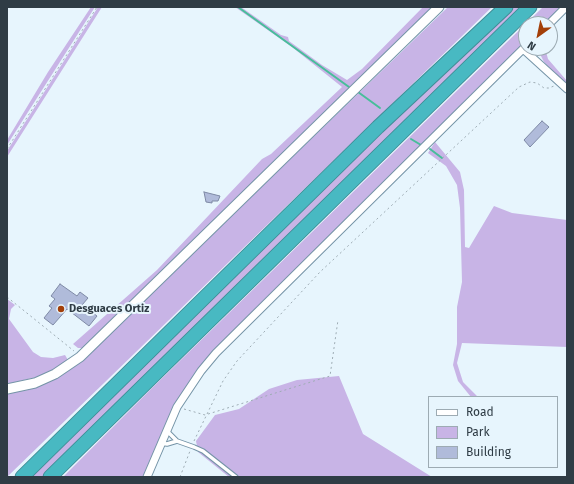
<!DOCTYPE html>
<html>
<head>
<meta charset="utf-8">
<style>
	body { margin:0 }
	#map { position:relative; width:574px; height:484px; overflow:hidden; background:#e7f5fd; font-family:"Fira Sans",sans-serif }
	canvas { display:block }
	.frame { position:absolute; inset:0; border:8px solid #2f3c45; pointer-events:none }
	.legend { position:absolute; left:428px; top:396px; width:130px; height:72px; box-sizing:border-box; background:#e7f5fd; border:1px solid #9dabb3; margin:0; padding:5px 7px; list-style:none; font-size:12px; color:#2f3c45 }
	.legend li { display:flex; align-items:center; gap:8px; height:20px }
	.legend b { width:20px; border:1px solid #9dabb3 }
	.north { position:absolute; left:518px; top:16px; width:40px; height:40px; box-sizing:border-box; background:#e7f5fd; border:1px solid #9dabb3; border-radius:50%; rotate:213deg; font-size:11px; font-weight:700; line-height:16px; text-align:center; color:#2f3c45 }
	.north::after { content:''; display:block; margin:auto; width:14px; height:18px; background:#a33f09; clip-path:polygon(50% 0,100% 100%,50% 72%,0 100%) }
</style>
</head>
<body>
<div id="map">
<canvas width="574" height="484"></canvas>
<div class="frame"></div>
<ul class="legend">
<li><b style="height:5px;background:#fff"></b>Road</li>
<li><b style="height:11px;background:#c8b4e6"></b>Park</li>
<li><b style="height:11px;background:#b0bbda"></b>Building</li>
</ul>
<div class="north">N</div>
</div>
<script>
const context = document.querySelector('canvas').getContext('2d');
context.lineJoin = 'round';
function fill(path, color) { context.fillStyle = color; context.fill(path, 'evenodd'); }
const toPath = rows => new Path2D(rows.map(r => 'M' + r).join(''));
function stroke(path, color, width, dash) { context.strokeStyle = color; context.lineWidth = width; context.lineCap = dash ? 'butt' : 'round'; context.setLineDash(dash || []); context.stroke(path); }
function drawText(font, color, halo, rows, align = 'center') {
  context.font = font + ' "Fira Sans",sans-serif'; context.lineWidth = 4; context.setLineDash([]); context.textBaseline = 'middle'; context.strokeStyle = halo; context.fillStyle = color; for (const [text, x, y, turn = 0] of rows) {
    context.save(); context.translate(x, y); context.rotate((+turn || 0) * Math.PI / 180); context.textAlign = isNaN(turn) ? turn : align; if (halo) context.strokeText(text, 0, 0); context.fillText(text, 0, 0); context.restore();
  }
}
const green = toPath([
	[91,7,95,7,7,145,7,140,48,72],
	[98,7,102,7,7,157,7,151],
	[235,7,241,7,281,35,288,37,289,41,322,65,347,80,362,69,423,7,434,7,84,348,78,348,73,344,157,270,262,159,271,154,342,87,292,47],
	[448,7,492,7,7,477,7,392,28,390,57,378,77,365],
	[511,7,522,7,42,477,29,477],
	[543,7,561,7,544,24,526,24,526,41,217,347,195,374,177,401,165,425,144,477,63,477,153,387],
	[539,48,545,48,548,59,567,81,567,86,544,62,539,52],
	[435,142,460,172,464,190,465,247,469,248,494,206,512,213,567,220,567,347,462,343,457,363,463,382,478,397,471,397,458,381,453,365,457,344,457,307,462,282,460,208,457,185,446,166,428,153],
	[7,299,15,305,11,309,9,319,33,352,41,357,53,358,65,355,68,360,45,375,7,384],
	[339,376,363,434,432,477,229,477,198,452,196,441,215,415,239,409,269,389,297,380]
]);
const stream = toPath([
	[238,7,349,87],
	[358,92,380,108],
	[411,139,421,145],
	[430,149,442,158]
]);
const building = toPath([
	[542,121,549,127,530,147,524,140,542,121],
	[204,192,220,196,218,201,212,201,212,203,206,202,204,192],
	[60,284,77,296,80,292,88,298,82,305,97,316,89,326,67,309,53,325,44,318,52,308,49,306,55,299,51,296,60,284]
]);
const path = toPath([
	[7,149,97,7],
	[7,297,74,351],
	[184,409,205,415,330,376,338,320],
	[194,441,223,381,237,361,320,272,519,87,530,82,537,83,544,88,549,88,554,86],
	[180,477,190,451]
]);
const service = toPath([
	[167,431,177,441],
	[160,443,167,444,177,441,194,447,203,451,236,477]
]);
const minor = toPath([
	[549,24,566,7],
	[523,49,567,89],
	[147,477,177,407,201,371,216,353,526,46]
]);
const tertiary = toPath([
	[7,389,35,383,55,374,80,357,439,7]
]);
const motorway = toPath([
	[22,477,378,127,506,7],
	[50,477,530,7]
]);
const markers = [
	[61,309,4,"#a33f09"]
];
const poiNames = [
	["Desguaces Ortiz",69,309]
];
fill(green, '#c8b4e6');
stroke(stream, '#47be9a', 2);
fill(building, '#b0bbda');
stroke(building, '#7e89a5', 1);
stroke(service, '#7594a7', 5.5);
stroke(minor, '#7594a7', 9);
stroke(tertiary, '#7594a7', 11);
stroke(motorway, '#3f8d96', 15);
stroke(path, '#9eacb4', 1, [2, 3]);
stroke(service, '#fff', 3.5);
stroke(minor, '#fff', 7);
stroke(tertiary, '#fff', 9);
stroke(motorway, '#48b9c2', 13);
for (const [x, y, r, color] of markers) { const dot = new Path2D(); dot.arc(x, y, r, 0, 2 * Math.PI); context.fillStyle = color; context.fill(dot); stroke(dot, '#e7f5fd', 1.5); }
drawText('bold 11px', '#2f3c45', '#e7f5fd', poiNames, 'left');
</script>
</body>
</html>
